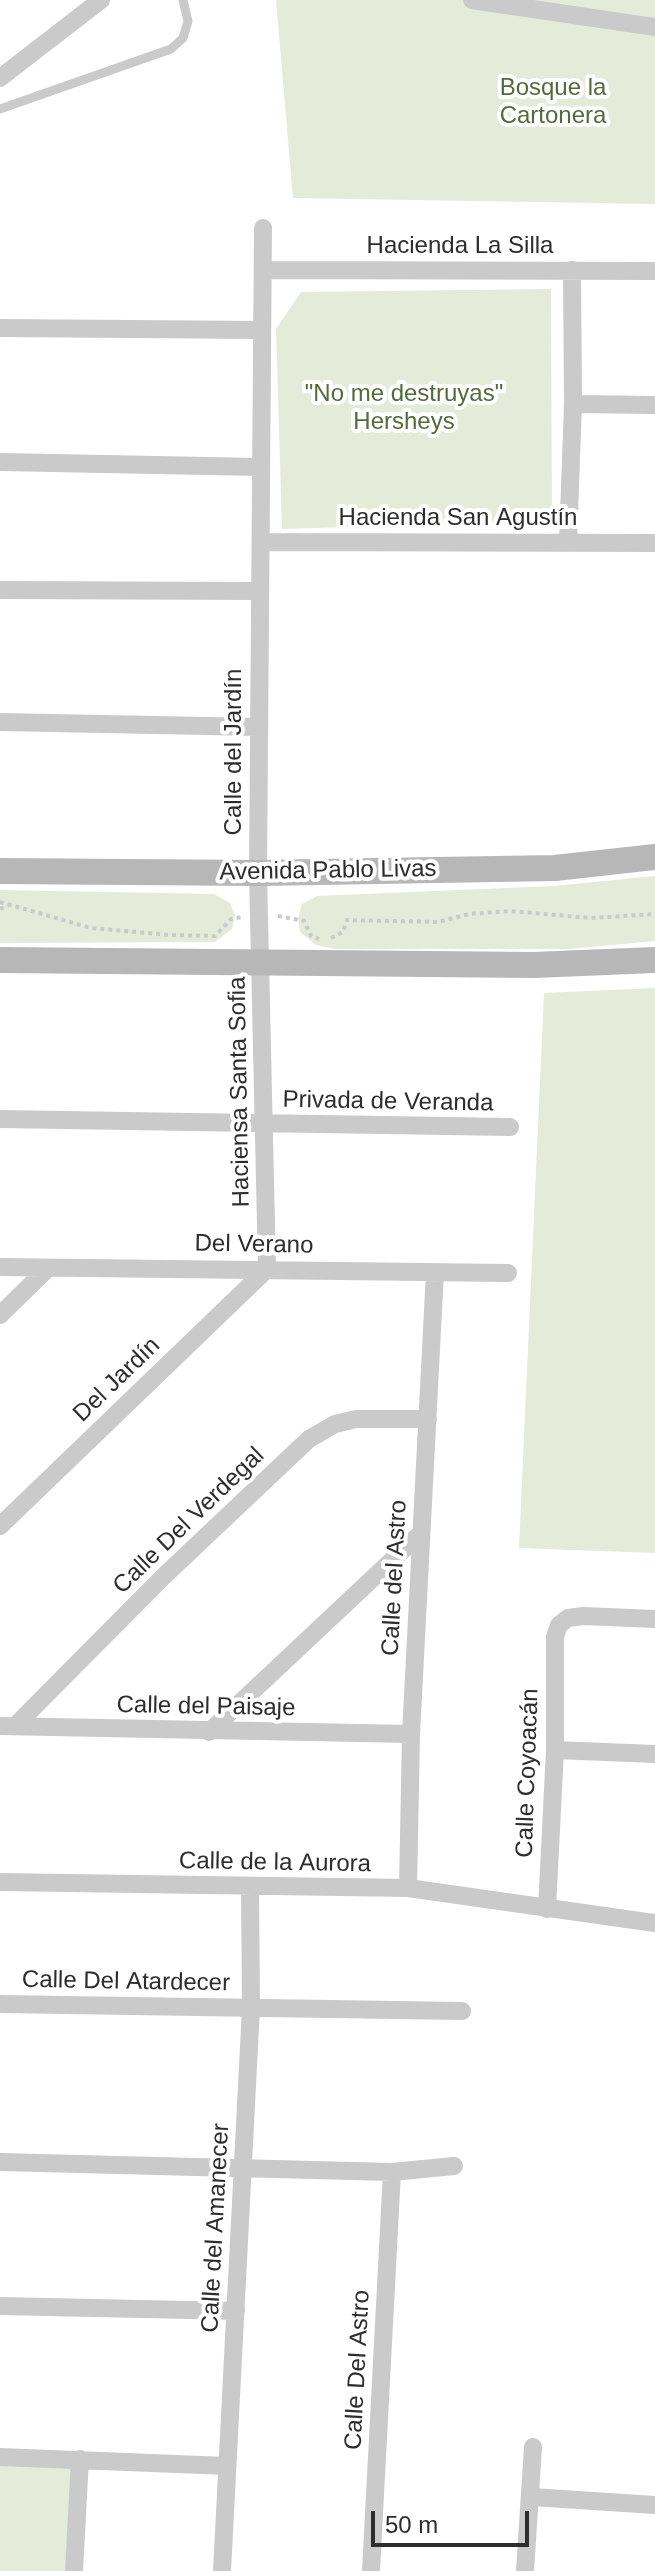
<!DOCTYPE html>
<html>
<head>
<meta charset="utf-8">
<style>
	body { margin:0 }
	#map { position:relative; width:655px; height:2571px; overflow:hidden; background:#fff; font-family:Arial,sans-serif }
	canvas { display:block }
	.scale { position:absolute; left:371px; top:2511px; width:158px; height:36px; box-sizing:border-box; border:4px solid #2d2d2d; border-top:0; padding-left:10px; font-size:24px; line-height:28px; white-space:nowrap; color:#2d2d2d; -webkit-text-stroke:6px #fff; paint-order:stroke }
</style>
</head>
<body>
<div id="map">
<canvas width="655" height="2571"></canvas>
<div class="scale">50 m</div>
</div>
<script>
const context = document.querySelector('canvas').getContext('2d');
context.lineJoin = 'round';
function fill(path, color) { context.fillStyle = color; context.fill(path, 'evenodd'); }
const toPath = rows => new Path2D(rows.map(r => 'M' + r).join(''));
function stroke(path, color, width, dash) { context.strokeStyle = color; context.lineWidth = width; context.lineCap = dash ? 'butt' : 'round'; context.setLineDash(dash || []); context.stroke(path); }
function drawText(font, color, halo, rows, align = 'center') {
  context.font = font + ' Arial,sans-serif'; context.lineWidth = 8; context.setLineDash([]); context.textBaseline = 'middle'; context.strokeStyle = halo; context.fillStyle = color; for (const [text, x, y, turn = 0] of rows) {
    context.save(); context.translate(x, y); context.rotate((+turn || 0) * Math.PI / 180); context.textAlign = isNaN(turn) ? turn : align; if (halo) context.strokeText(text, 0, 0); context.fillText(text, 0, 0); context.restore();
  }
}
const green = toPath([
	[276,0,655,0,655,204,293,198],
	[551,289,552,521,282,529,276,329,301,292],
	[655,876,655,941,568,949,335,949,316,945,300,932,298,918,302,904,317,896,554,886],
	[0,890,214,894,230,903,235,916,232,929,215,942,0,943],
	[655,988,655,1553,519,1548,544,993],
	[0,2457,80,2459,74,2566,64,2571,0,2571]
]);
const path = toPath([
	[0,902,91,928,169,935,215,936,231,919,242,917],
	[0,909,9,905],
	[278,916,304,921,311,936,319,939],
	[331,938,343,932,347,920,438,922,469,914,510,911,591,918,655,914]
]);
const service = toPath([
	[0,109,171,49,183,38,188,21,183,0]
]);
const minor = toPath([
	[472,0,655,27],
	[0,78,101,0],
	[265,270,655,271],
	[0,328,260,330],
	[573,404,655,405],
	[0,462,260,467],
	[261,542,655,543],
	[568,542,573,404,572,270],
	[0,590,259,591],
	[0,722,258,727],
	[0,1119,510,1127],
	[0,1267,508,1273],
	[0,1315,48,1268],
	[0,1526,267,1269,258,873,263,228],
	[0,1726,411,1734],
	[15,1726,164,1576,309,1439,335,1424,356,1419,428,1419],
	[209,1732,421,1533],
	[555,1750,655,1754],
	[0,1882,408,1888,655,1923],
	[408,1888,411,1734,435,1272],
	[547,1909,555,1750,555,1637,559,1625,568,1618,583,1616,655,1619],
	[0,2004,462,2011],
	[0,2162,392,2172,454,2166],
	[0,2306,236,2311],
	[0,2457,227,2466],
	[532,2497,655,2505],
	[74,2571,80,2459],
	[222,2571,251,2008,250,1888],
	[371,2571,392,2172],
	[525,2571,533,2447]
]);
const secondary = toPath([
	[0,871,258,873,555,868,655,857],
	[0,960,534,965,655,960]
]);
const parkNames = [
	["Bosque la",553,88],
	["Cartonera",553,116],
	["\"No me destruyas\"",404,394],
	["Hersheys",404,422]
];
const streetNames = [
	["Hacienda La Silla",460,246],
	["Hacienda San Agustín",458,518],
	["Calle del Jardín",234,752,-90],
	["Avenida Pablo Livas",328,871,-1],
	["Haciensa Santa Sofia",240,1092,-91],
	["Privada de Veranda",388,1102,1],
	["Del Verano",254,1245,1],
	["Del Jardín",117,1380,-44],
	["Calle Del Verdegal",189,1521,-44],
	["Calle del Astro",395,1578,-87],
	["Calle del Paisaje",206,1707,1],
	["Calle Coyoacán",528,1773,-88],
	["Calle de la Aurora",275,1863,1],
	["Calle Del Atardecer",126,1982,1],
	["Calle del Amanecer",216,2228,-87],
	["Calle Del Astro",358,2370,-87]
];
fill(green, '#e4ebd9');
stroke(path, '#cacaca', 4, [4, 4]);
stroke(service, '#cacaca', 9);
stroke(minor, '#cacaca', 18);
stroke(secondary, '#b7b7b7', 26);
drawText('24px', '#536a39', '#fff', parkNames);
drawText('24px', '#2d2d2d', '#fff', streetNames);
</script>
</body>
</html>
